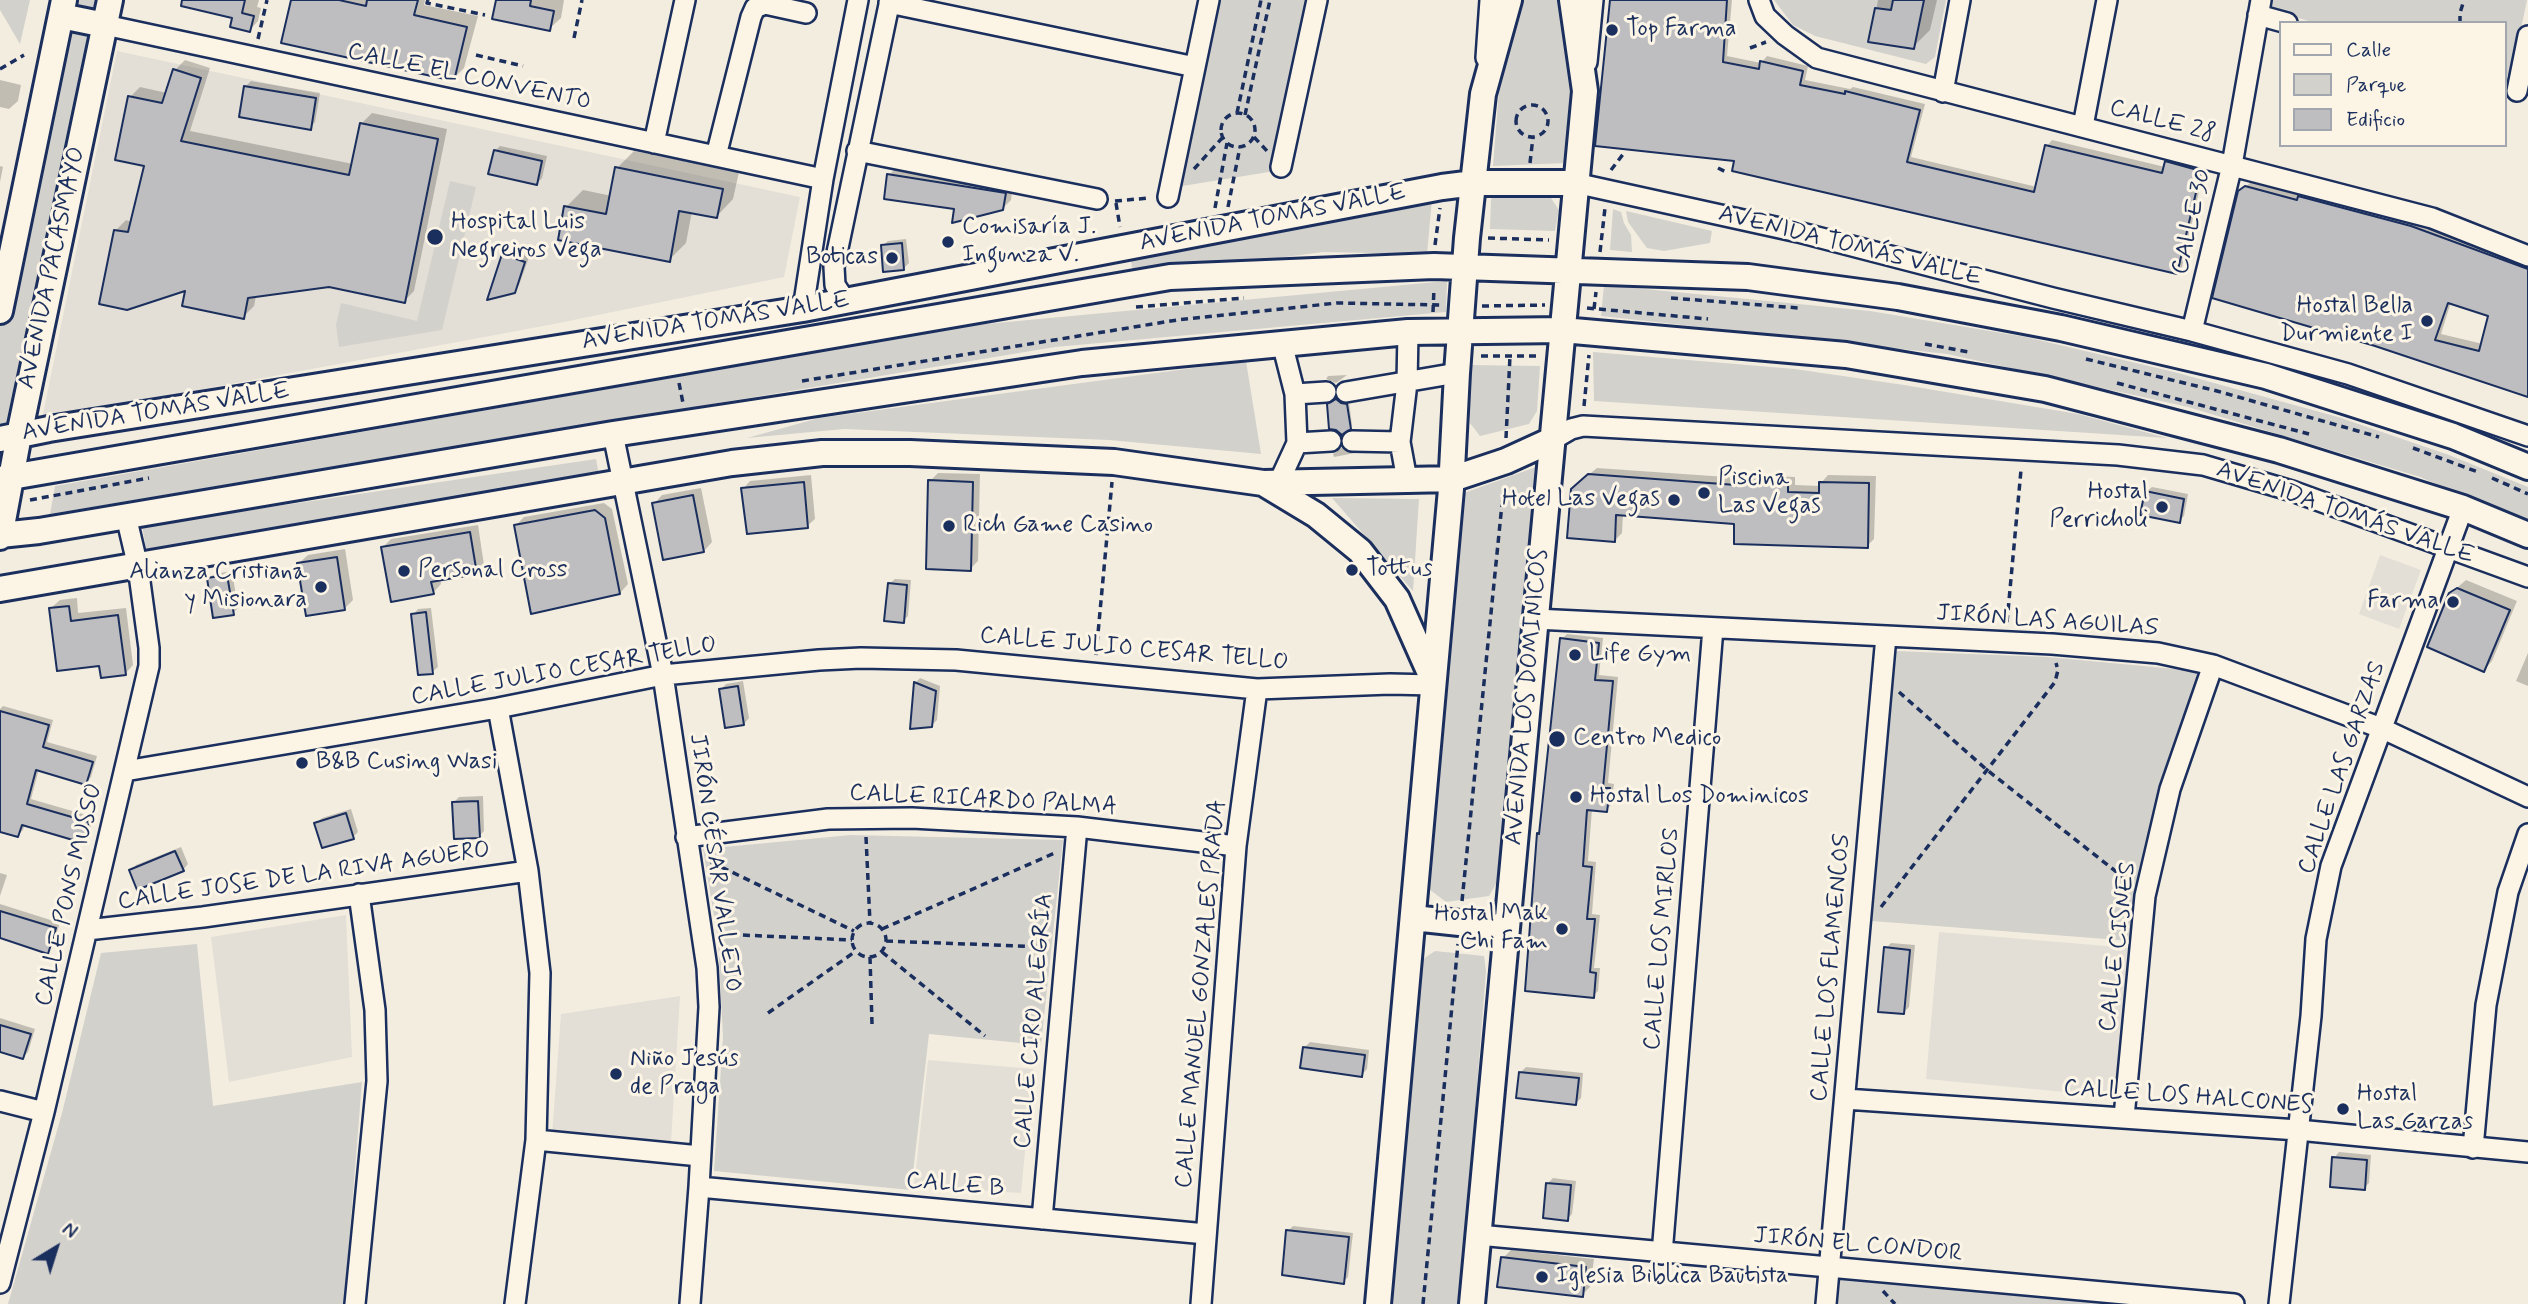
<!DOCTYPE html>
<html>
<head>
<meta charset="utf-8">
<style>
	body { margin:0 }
	#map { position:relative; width:2528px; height:1304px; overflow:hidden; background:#f3ede0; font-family:Mynerve,sans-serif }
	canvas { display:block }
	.legend { position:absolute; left:2279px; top:21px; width:228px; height:126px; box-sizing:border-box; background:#fcf5e5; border:2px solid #a2a6af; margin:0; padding:9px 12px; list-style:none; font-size:21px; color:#1b2f5e }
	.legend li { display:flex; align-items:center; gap:14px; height:35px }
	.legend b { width:35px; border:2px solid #a2a6af }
	.north { position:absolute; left:21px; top:1213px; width:70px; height:70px; -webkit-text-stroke:5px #fcf5e5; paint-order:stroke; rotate:38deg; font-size:19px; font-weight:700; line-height:28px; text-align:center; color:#1b2f5e }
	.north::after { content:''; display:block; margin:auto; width:24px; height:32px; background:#1b2f5e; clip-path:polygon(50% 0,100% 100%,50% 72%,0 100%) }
</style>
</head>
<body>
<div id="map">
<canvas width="2528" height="1304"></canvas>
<ul class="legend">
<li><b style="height:9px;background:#fcf5e5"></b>Calle</li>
<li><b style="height:19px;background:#d3d1cc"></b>Parque</li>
<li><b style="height:19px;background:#bebec0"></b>Edificio</li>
</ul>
<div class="north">N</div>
</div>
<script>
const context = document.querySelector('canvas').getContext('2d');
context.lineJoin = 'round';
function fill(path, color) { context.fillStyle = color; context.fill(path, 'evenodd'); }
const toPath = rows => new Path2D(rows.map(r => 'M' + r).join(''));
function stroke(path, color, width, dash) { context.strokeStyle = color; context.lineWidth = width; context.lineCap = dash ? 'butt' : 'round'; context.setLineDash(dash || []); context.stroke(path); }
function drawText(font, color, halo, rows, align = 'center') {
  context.font = font + ' Mynerve,sans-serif'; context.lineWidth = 6; context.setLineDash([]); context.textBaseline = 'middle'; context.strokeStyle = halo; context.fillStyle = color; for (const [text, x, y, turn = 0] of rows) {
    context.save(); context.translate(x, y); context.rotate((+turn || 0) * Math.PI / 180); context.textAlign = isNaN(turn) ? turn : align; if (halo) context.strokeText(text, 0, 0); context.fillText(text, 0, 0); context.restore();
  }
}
const built = toPath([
	[117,51,800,197,784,277,549,325,42,419],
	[2380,555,2421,570,2399,629,2359,614],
	[346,915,352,1057,229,1082,211,937],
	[1939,932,2130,948,2119,1086,2107,1096,1926,1079],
	[680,996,671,1142,552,1135,561,1014],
	[928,1060,1033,1069,1021,1193,914,1186]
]);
const green = toPath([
	[0,0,30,0,20,44,0,10],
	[64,0,110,0,19,435,0,437,0,314],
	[1216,0,1311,0,1275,171,1176,187],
	[1518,0,1560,0,1571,75,1566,163,1493,166,1499,90],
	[1774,0,1946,0,1935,57,1926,64,1815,36,1793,25],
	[2266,0,2527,0,2512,72,2505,77,2505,23,2315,23,2265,8],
	[450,181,476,187,442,330,339,347,336,325,341,303,417,321],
	[1500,191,1551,198,1559,210,1555,231,1490,229,1491,199],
	[1432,199,1427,254,1323,252,1133,277,1131,259],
	[1613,209,1621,212,1624,223,1631,235,1632,252,1610,250],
	[1626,211,1712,231,1710,243,1664,251,1647,248,1628,222],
	[1447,281,1446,312,1055,347,50,514,55,486,964,326],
	[1604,285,1870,311,2026,337,2174,372,2338,417,2449,455,2528,487,2528,524,2420,477,2188,407,1947,354,1601,316],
	[1593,352,1795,369,1904,385,2078,414,2167,438,1594,401],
	[1246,361,1261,454,1109,440,844,429,747,438,819,418],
	[1470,365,1540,366,1537,411,1529,424,1480,436,1470,423],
	[596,459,599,475,146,549,142,526],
	[1536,467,1500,877,1489,896,1446,902,1429,889,1464,493],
	[1332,498,1419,499,1413,591],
	[1896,651,2048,657,2196,671,2199,681,2173,750,2149,827,2132,941,1872,921],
	[851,835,1063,840,1041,1045,929,1034,911,1190,714,1171,723,1037,718,940,703,849],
	[197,944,213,1106,362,1082,344,1304,8,1304,62,1113,101,953],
	[1435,951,1484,956,1486,971,1460,1304,1385,1304,1414,965],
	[1830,1268,2107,1293,2107,1304,1826,1304]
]);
const shadow = toPath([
	[207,0,259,0,257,7,261,8,258,21,250,30],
	[293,0,425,0,424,5,478,16,464,68,453,79],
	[497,0,564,0,561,18,549,29],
	[1610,0,1732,0,1727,56,1761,63,1767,56,1808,66,1805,80,1850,89,1853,87,1925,104,1911,157,2037,187,2047,146,2052,140,2165,167,2172,156,2205,165,2182,267,2176,273,1736,160,1597,144],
	[1878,0,1937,0,1930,30,1913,47,1871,41],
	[185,60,210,68,190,131,353,164,361,124,372,113,447,129,414,291,404,301,329,286,256,296,254,306,243,317,187,289,116,230,126,220,132,222,146,165,130,97,140,87,167,93,175,70],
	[0,80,21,85,18,101,9,109,0,107],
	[251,81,320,93,315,122,310,128,245,87],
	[500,146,547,156,542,178,536,184,495,151],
	[634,151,739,172,733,199,717,216,692,211,686,243,669,260,566,207,583,190,612,196,617,168],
	[0,166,3,167,0,182],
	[897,167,1013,185,1011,200,1003,208,889,175],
	[2253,180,2418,220,2528,260,2528,395,2375,344,2240,192],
	[2451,302,2490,315,2483,344,2441,334],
	[906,239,909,263,903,269,882,246,888,241],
	[509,250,529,257,519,285,514,291,503,255],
	[1347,375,1336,383,1326,379,1328,376],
	[1339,398,1349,402,1352,425,1349,428,1331,402],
	[1344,446,1355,453,1334,457,1333,454],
	[1597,468,1741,478,1745,475,1795,477,1795,485,1820,486,1821,483,1828,475,1876,476,1874,539,1867,546,1736,523,1623,514,1622,533,1615,540,1580,482],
	[938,473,980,474,978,561,970,569,930,481],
	[811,475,815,519,807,526,743,489,750,481],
	[2152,487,2188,494,2184,516,2179,521,2146,492],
	[701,488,712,542,704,551,654,504,662,495],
	[604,503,612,509,628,584,620,593,515,526,524,517],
	[478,525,484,565,476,573,440,578,441,584,433,593,383,547,391,539],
	[345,549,353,600,344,609,299,563,308,555],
	[232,571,238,608,233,613,208,579,214,574],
	[895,579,911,580,908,616,903,621,889,584],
	[2466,580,2517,601,2492,661,2484,670,2450,594],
	[77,598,78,613,126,608,133,665,125,674,101,665,51,608,60,600],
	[431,608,438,667,432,672,413,615,418,609],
	[1567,634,1603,638,1599,675,1618,677,1608,783,1614,784,1611,805,1606,810,1592,809,1588,861,1596,862,1592,914,1600,915,1594,968,1600,968,1598,991,1593,996,1539,834,1541,832,1562,639],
	[2528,653,2528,686,2516,681],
	[920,678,940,686,937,720,931,726,915,683],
	[743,681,749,718,744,724,721,689,726,684],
	[3,706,53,720,47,742,97,756,91,777,86,783,39,769,31,799,93,817,88,836,83,841,25,824,23,830,18,835,0,831,0,709],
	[483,796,484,831,479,836,454,802,459,797],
	[351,809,358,832,353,837,316,823,322,818],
	[181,847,188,864,183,870,131,871,136,865],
	[0,873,7,875,0,896],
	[0,904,60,923,52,946,47,952,0,936],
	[1891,943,1915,945,1909,1007,1904,1012,1886,948],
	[0,1018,35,1029,28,1052,23,1057,0,1050],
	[1310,1042,1369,1050,1367,1069,1362,1075,1304,1048],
	[1526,1067,1583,1073,1581,1098,1576,1103,1521,1072],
	[2339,1152,2371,1155,2369,1183,2364,1188,2334,1158],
	[1553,1178,1576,1181,1572,1214,1567,1219,1548,1183],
	[1293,1226,1353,1233,1348,1277,1343,1282,1288,1231],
	[1511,1250,1594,1259,1590,1287,1582,1295,1503,1258]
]);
const building = toPath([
	[182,0,245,0,242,13,254,16,250,32,230,27,232,18,181,6,182,0],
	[291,0,339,0,366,6,367,0,418,0,414,15,467,27,454,81,281,43,291,0],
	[496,0,531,0,530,6,554,11,550,31,492,19,496,0],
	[1610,0,1727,0,1723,62,1759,69,1760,61,1803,71,1800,85,1845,94,1845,91,1920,110,1907,162,2034,192,2045,145,2162,173,2165,161,2201,171,2177,274,1732,171,1734,161,1595,146,1610,0],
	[1893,0,1924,0,1914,49,1868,42,1875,8,1891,10,1893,0],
	[173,69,201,78,181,141,349,175,360,123,438,139,405,303,329,287,248,298,244,319,182,306,185,291,127,310,99,304,114,230,128,232,144,166,115,160,128,96,162,103,173,69],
	[244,86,316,98,311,130,239,117,244,86],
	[494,150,542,161,537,185,488,174,494,150],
	[615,167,723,189,717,218,679,211,670,262,558,240,564,206,606,214,615,167],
	[887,174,1006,193,1003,210,952,223,954,209,884,199,887,174],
	[2245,186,2297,200,2298,196,2411,226,2528,269,2528,397,2375,346,2212,298,2238,191,2245,186],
	[2448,303,2488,316,2479,351,2435,340,2448,303],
	[902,243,904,270,883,272,881,245,902,243],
	[502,254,525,262,515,293,487,300,502,254],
	[1336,399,1341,403,1347,404,1351,429,1342,435,1336,430,1329,429,1327,404,1336,399],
	[1588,474,1736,485,1736,481,1788,483,1788,492,1819,493,1819,482,1869,483,1868,548,1734,544,1734,524,1616,515,1615,542,1567,538,1571,489,1588,474],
	[928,480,973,482,971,571,926,569,928,480],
	[804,482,808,528,747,534,741,488,804,482],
	[2145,491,2184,499,2180,523,2140,515,2145,491],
	[693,495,704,552,663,560,652,503,693,495],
	[595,510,605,518,620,594,531,614,514,525,595,510],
	[470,532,477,574,431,582,434,594,391,602,381,547,470,532],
	[337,557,345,610,306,616,297,563,337,557],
	[227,575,234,615,213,618,207,578,227,575],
	[888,583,907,585,904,623,884,621,888,583],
	[2457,588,2510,610,2484,672,2427,647,2449,593,2457,588],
	[69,606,71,621,118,615,126,675,101,678,99,666,57,671,49,608,69,606],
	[426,612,433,674,418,675,411,614,426,612],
	[1560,638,1599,643,1595,680,1613,681,1603,788,1610,788,1607,812,1587,810,1583,866,1592,867,1587,919,1595,919,1590,972,1596,973,1594,998,1525,991,1537,833,1539,834,1560,638],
	[914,682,936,691,932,727,910,729,914,682],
	[738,686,744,725,725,728,719,689,738,686],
	[0,711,49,725,43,747,93,762,86,785,36,770,27,804,89,822,83,843,22,825,18,837,0,832,0,711],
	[478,801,480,838,454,839,452,802,478,801],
	[346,813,354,839,322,848,314,823,346,813],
	[175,851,184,871,137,890,129,870,175,851],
	[0,911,56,928,48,954,0,938,0,911],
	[1884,947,1910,950,1904,1014,1878,1012,1884,947],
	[0,1025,31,1034,23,1059,0,1052,0,1025],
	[1303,1047,1365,1055,1362,1077,1300,1068,1303,1047],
	[1519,1072,1579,1078,1576,1105,1516,1098,1519,1072],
	[2332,1157,2367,1160,2365,1190,2330,1187,2332,1157],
	[1546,1183,1571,1185,1568,1221,1543,1218,1546,1183],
	[1286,1230,1349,1237,1344,1284,1282,1275,1286,1230],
	[1501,1257,1586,1267,1583,1297,1497,1287,1501,1257]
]);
const path = toPath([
	[428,0,427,3,485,15],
	[2460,23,2460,13,2464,0],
	[574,38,582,0],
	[258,39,267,0],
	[1750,48,1766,42],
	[476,55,523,66],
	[0,69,24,55],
	'1516 121a16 16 0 1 1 32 0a16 16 0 1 1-32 0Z',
	[1237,113,1261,0],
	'1221 130a17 17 0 1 1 34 0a17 17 0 1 1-34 0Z',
	[1245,115,1270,0],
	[1254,137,1267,151],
	[1530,163,1533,137],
	[1718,168,1728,173],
	[1194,169,1223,137],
	[1611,170,1624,153],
	[1115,201,1149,198],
	[1116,203,1120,227],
	[1228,207,1240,147],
	[1215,208,1227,143],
	[1488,238,1549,240],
	[1435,245,1440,208],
	[1600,252,1605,208],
	[1671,298,1799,308],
	[1482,306,1545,305],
	[1136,307,1244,298],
	[1587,308,1708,319],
	[1594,309,1596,292],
	[1433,312,1434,288],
	[1925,344,1969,352],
	[1481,356,1540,356],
	[2086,359,2217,391,2379,437],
	[802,381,1177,320,1337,303,1440,305],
	[679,383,683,403],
	[2117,383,2309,434],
	[1584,406,1589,355],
	[1506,438,1510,356],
	[2413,448,2478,472],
	[2492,478,2528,494],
	[30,500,149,478],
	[2007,622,2021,470],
	[1096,655,1112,482],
	[1899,692,1987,770,2128,881],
	[866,837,870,923],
	[711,862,854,931],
	[1462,901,1504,484],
	[1881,907,2055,682,2058,670,2056,663],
	'852 940a17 17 0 1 1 34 0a17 17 0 1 1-34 0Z',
	[882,929,1057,852],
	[719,934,852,940],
	[886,941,1048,947],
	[882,952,985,1036],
	[870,957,872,1024],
	[768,1013,856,951],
	[1883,1291,1895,1304],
	[1423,1304,1458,944]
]);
const minor = toPath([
	[1759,0,1765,16,1785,35,1817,58,2432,218,2528,256],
	[889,3,1195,67],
	[2258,15,2287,23],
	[105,25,823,179],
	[1486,58,1490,0],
	[1587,62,1593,0],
	[2517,91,2528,36],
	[1943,92,1960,0],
	[2083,126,2107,0],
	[654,143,685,0],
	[857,151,1097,199],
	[716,156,751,17,755,8,765,4,806,13],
	[1281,167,1317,0],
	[1575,183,1798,232,2053,298,2192,331,2348,374,2528,436],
	[1168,197,1209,0],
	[846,302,835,285,834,267,890,0],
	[803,309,823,179,858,0],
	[2192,331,2232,165,2261,0],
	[1282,343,1295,394,1297,443],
	[1346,392,1457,373],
	[1295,394,1326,392],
	[613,434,663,675,707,968,709,1007,699,1187,690,1304],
	[1552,440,1571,429,1583,426,2118,455,2203,465,2292,491,2528,577],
	[1352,441,1400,442],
	[1407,480,1400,442,1407,383,1408,332],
	[1279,482,1297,443,1331,441],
	[1535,619,2052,644,2158,653,2213,665,2381,728,2528,797],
	[498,708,528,871,540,973,536,1140,515,1304],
	[125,771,498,708,663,675,819,660,861,658,956,660,1257,689,1390,684,1434,685],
	[686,837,828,819,912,818,1077,827,1236,846],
	[87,930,203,917,528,871],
	[1845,1099,2298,1130,2528,1152],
	[0,1101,44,1112],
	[2124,1117,2145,896,2170,789,2213,665],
	[536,1140,700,1156],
	[2473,1148,2486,1005,2508,892,2528,834],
	[699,1187,1206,1234],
	[1042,1219,1077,827],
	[1478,1235,2234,1304],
	[1662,1254,1713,628],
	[0,1283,44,1112,149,666,149,648,138,567,126,516],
	[355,1304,377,1081,375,1010,359,894],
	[1201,1304,1236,846,1257,689],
	[1826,1304,1886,636],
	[2279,1304,2311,1016,2316,939,2331,866,2463,508]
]);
const major = toPath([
	[61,16,105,25],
	[0,311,64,0],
	[0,439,49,429,803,309,1442,187,1474,183,1575,183],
	[0,479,1170,277,1434,266,1748,277,1898,297,2061,328,2266,376,2453,436,2528,467],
	[1263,483,1316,515,1360,551,1397,599,1433,680],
	[0,535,39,531,613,434,1082,363,1408,332,1562,330,1846,355,2045,389,2279,450,2463,508,2528,535],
	[0,537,19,435,110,0],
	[0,589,732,463,822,453,910,453,1114,462,1263,483,1407,480,1452,479,1506,461,1552,440],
	[1413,918,1506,928],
	[1378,1304,1451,489,1457,373,1467,238,1483,94,1509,0],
	[1472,1304,1585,91,1572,0]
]);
const markers = [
	[1612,30,7,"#1b2f5e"],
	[435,237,9,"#1b2f5e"],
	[948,242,7,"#1b2f5e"],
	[892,258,7,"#1b2f5e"],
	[2427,321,7,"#1b2f5e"],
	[1704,493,7,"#1b2f5e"],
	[1674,500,7,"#1b2f5e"],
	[2162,507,7,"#1b2f5e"],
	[949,526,7,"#1b2f5e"],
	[1352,570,7,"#1b2f5e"],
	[404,571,7,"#1b2f5e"],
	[321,587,7,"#1b2f5e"],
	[2453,602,7,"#1b2f5e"],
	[1575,655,7,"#1b2f5e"],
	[1557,739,9,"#1b2f5e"],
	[302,763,7,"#1b2f5e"],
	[1576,797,7,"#1b2f5e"],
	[1562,929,7,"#1b2f5e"],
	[616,1074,7,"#1b2f5e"],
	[2343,1109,7,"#1b2f5e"],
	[1542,1277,7,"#1b2f5e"]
];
const poiNames = [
	["Top Farma",1626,30],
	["Hospital Luis",451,223],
	["Negreiros Vega",451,251],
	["Comisaría J.",962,228],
	["Ingunza V.",962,256],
	["Boticas",878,258,"right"],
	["Hostal Bella",2413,307,"right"],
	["Durmiente I",2413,335,"right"],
	["Piscina",1718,479],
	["Las Vegas",1718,507],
	["Hostal",2148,493,"right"],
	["Perricholi",2148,521,"right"],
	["Hotel Las Vegas",1660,500,"right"],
	["Rich Game Casino",963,526],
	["Tottus",1366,570],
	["Personal Cross",418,571],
	["Alianza Cristiana",307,573,"right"],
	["y Misionara",307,601,"right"],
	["Farma",2439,602,"right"],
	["Life Gym",1589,655],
	["Centro Medico",1573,739],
	["B&B Cusing Wasi",316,763],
	["Hostal Los Dominicos",1590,797],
	["Hostal Mak",1548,915,"right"],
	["Chi Fam",1548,943,"right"],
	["Niño Jesús",630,1060],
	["de Praga",630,1088],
	["Hostal",2357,1095],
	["Las Garzas",2357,1123],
	["Iglesia Biblica Bautista",1556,1277]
];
const streetNames = [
	["CALLE EL CONVENTO",469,78,12],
	["CALLE 28",2162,122,15],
	["AVENIDA TOMÁS VALLE",1273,219,-11],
	["CALLE 30",2193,222,-77],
	["AVENIDA TOMÁS VALLE",1850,247,14],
	["AVENIDA PACASMAYO",53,268,-78],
	["AVENIDA TOMÁS VALLE",716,322,-9],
	["AVENIDA TOMÁS VALLE",156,413,-9],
	["AVENIDA TOMÁS VALLE",2345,514,19],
	["JIRÓN LAS AGUILAS",2047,622,4],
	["CALLE JULIO CESAR TELLO",1134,650,5],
	["CALLE JULIO CESAR TELLO",564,672,-10],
	["AVENIDA LOS DOMINICOS",1528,697,-85],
	["CALLE LAS GARZAS",2343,768,-71],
	["CALLE RICARDO PALMA",983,801,3],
	["JIRÓN CÉSAR VALLEJO",714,863,82],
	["CALLE JOSE DE LA RIVA AGUERO",304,877,-8],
	["CALLE PONS MUSSO",70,895,-77],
	["CALLE LOS MIRLOS",1663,939,-85],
	["CALLE CISNES",2119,947,-83],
	["CALLE LOS FLAMENCOS",1832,968,-85],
	["CALLE MANUEL GONZALES PRADA",1202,994,-85],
	["CALLE CIRO ALEGRÍA",1035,1021,-85],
	["CALLE LOS HALCONES",2188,1098,4],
	["CALLE B",955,1186,5],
	["JIRÓN EL CONDOR",1858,1246,5]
];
fill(built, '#e3dfd6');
fill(green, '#d3d1cc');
fill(shadow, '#0003');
fill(building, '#bebec0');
stroke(building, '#1b2f5e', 2);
stroke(minor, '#1b2f5e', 24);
stroke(major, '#1b2f5e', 30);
stroke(path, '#1b2f5e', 3.5, [7, 5]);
stroke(minor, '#fcf5e5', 19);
stroke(major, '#fcf5e5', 24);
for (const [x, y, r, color] of markers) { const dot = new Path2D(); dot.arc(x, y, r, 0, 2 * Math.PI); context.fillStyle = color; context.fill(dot); stroke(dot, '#fcf5e5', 2.5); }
drawText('24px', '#1b2f5e', '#fcf5e5', poiNames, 'left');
drawText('24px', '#1b2f5e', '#fcf5e5', streetNames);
</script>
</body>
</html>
